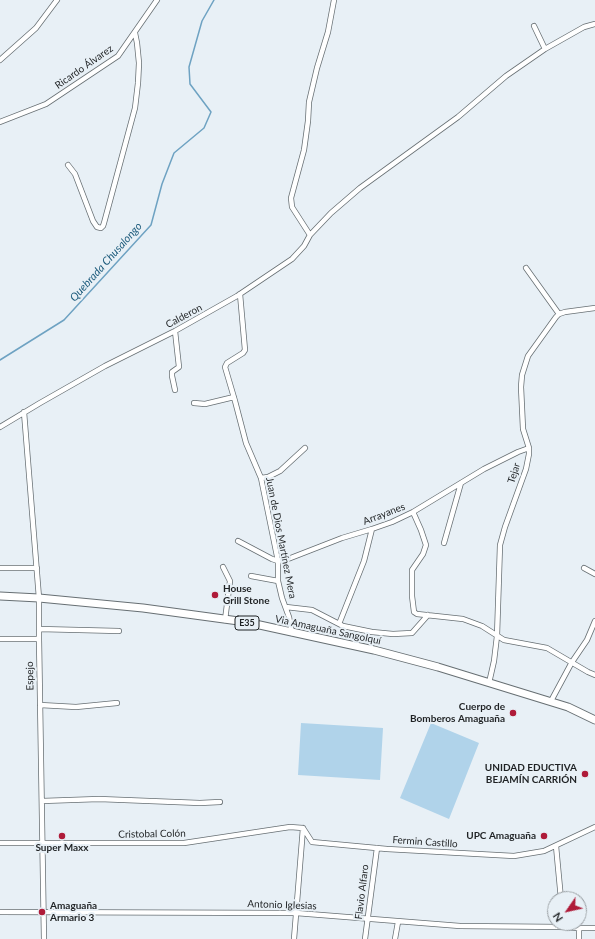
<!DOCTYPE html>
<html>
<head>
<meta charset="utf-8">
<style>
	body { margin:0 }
	#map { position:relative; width:595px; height:939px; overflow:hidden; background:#e8f0f6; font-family:Lato,sans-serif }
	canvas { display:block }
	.north { position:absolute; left:547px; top:891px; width:40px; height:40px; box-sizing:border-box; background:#e8f0f6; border:1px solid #989ea2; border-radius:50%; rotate:236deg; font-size:11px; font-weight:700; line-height:16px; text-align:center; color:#1f2224 }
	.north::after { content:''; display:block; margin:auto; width:14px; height:18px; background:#af1b39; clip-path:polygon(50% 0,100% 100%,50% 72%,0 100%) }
</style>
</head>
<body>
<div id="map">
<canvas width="595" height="939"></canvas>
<div class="north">N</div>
</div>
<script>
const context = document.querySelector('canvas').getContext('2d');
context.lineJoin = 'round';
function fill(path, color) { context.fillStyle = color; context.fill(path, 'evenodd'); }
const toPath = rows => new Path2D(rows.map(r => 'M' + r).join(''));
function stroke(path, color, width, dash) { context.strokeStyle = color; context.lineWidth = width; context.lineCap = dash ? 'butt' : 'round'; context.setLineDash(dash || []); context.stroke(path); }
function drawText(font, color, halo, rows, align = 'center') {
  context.font = font + ' Lato,sans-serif'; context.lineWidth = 4; context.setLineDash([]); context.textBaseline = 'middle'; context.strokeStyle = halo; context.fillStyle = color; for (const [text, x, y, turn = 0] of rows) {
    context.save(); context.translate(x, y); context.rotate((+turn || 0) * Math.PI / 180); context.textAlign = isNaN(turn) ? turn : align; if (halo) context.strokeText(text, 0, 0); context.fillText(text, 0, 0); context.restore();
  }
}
const green = toPath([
	[301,723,383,728,380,780,298,775],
	[431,723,479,743,449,819,400,798]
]);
const stream = toPath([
	[0,360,64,320,151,225,162,184,174,153,204,128,211,112,190,84,189,67,202,21,214,0]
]);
const minor = toPath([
	[534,26,545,49],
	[0,60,36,28,57,0],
	[0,122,46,104,118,56,157,0],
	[68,165,75,174,93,221,97,227,101,228,103,226,104,223,135,108,138,83,139,63,137,43,135,33],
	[310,235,331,213,360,188,458,117,506,76,545,49,584,27,595,24],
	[526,268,559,314],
	[240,294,245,350,243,353,227,363,225,367,235,401,246,443,261,478,278,561,278,581,282,598,289,617,292,633],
	[175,331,179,367,172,372,172,376,175,390],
	[194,403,205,404,234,397],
	[24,412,39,598,39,639,44,939],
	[0,427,40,403,105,366,175,331,237,296,292,259,304,246,310,235,292,207,291,198,304,150,308,121,309,102,317,68,328,32,334,0],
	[261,478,268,477,280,471,305,448],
	[413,512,421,530,426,545,423,554,412,570,412,596,414,612,417,614,463,619,482,626,504,640,547,648,588,672,595,675],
	[238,541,272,559,278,561,288,559,342,538,372,529,392,522,413,512,484,469,518,452,529,448],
	[444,543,461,483],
	[223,567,230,581,225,620],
	[0,568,37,568],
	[584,568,595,574],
	[251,576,278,581],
	[286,607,312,610,343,626,372,632,393,634,412,633,428,615],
	[339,624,364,561,372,529],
	[39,629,119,631],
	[0,639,39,639],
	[489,683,494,661,497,636,500,545,505,527,526,469,529,454,529,448,523,429,521,387,522,375,528,356,556,317,559,314,565,312,595,308],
	[551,701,572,662,587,640,595,621],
	[40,705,76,707,117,703],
	[42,801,99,799,200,803,220,802],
	[303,828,312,842,387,849,514,856,544,851,595,827],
	[0,843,184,843,290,827,303,828],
	[556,846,561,899],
	[0,912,296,913,460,926,563,927],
	[563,923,563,927,579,928,579,939],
	[579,928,595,928],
	[294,939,303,828],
	[365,939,377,848],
	[395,939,398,922]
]);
const trunk = toPath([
	[0,596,39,598,143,608,246,622,374,650,438,667,568,707,595,720]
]);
const markers = [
	[215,595,4,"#af1b39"],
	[513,713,4,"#af1b39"],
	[585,774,4,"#af1b39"],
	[62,836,4,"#af1b39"],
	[544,836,4,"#af1b39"],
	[42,912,4,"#af1b39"]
];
const shields = [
	[247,623,24]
];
const shieldNames = [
	["E35",247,623]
];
const streetNames = [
	["Ricardo Álvarez",84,67,-35],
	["Calderon",184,316,-28],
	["Tejar",514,473,-73],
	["Arrayanes",384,514,-21],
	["Juan de Dios Martínez Mera",281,538,79],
	["Via Amaguaña Sangolquí",328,630,12],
	["Espejo",30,676,-91],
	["Cristobal Colón",152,834,-1],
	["Fermin Castillo",425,842,4],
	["Flavio Alfaro",362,892,-83],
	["Antonio Iglesias",282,905,2]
];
const poiNames = [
	["House",223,589,"left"],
	["Grill Stone",223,601,"left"],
	["Cuerpo de",505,707],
	["Bomberos Amaguaña",505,719],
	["UNIDAD EDUCTIVA",577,768],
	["BEJAMÍN CARRIÓN",577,780],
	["UPC Amaguaña",536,836],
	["Super Maxx",62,848,"center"],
	["Amaguaña",50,906,"left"],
	["Armario 3",50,918,"left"]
];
const waterNames = [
	["Quebrada Chusalongo",106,262,-48]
];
fill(green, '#b0d3ea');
stroke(stream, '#6ea2c2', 1.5);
stroke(minor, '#676f73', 6);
stroke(trunk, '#676f73', 9);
stroke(minor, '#fff', 4.5);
stroke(trunk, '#fff', 7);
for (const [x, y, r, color] of markers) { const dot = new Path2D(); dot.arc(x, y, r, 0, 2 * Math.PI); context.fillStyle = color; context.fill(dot); stroke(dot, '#e8f0f6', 1.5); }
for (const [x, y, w] of shields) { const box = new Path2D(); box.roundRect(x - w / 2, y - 7, w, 14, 3); context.fillStyle = '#e8f0f6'; context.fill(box); stroke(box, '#1f2224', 1); }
drawText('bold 9px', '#1f2224', null, shieldNames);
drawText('10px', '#1f2224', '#e8f0f6', streetNames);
drawText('bold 10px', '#1f2224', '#e8f0f6', poiNames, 'right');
drawText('italic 11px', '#1d5b7c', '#e8f0f6', waterNames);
</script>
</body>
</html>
